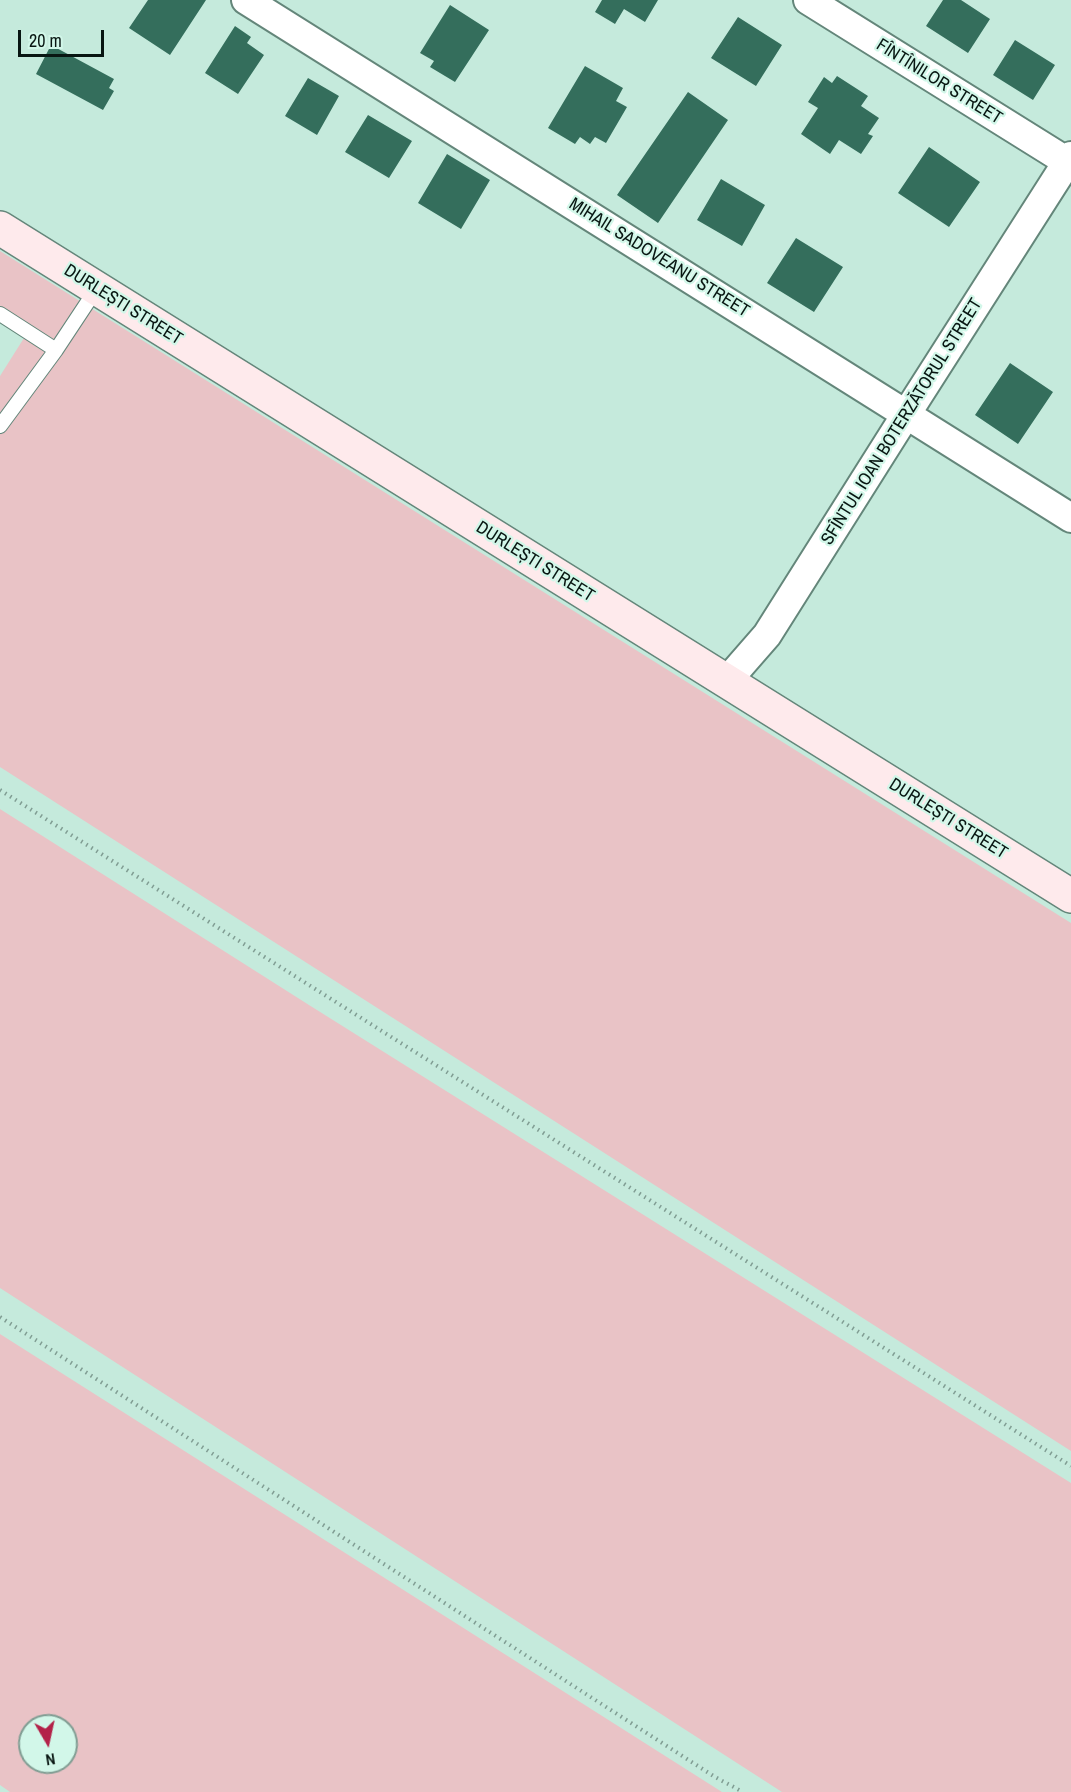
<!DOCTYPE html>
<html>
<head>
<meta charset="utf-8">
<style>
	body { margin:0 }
	#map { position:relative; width:1071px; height:1792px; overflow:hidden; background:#c5eadc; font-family:"Archivo Narrow",sans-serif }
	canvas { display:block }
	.north { position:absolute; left:18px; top:1714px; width:60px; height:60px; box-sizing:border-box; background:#d2f7e9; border:2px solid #819d93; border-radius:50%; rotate:171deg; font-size:16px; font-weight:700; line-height:24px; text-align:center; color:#081612 }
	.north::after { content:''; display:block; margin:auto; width:21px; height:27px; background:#b32249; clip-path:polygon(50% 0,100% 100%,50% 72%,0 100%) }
	.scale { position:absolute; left:18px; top:30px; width:86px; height:27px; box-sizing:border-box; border:3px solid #081612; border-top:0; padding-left:8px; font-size:18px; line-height:21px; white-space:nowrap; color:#081612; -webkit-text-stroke:4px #d2f7e9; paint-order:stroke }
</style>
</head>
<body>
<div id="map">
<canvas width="1071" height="1792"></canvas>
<div class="north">N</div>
<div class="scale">20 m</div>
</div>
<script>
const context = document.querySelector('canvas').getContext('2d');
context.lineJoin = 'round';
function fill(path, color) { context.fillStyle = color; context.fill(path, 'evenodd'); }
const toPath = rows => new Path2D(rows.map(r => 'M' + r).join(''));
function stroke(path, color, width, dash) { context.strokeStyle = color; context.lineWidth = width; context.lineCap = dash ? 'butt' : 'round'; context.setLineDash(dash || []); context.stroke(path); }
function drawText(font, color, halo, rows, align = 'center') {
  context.font = font + ' "Archivo Narrow",sans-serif'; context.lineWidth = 4.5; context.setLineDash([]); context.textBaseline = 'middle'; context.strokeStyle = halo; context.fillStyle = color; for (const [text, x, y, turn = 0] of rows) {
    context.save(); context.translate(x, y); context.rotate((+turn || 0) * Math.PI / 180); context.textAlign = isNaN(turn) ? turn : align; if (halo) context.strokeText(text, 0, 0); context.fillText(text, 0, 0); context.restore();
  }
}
const green = toPath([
	[0,251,1071,923,1071,1451,0,767,0,376,24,338,0,322],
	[0,809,309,1005,1071,1483,1071,1792,782,1792,0,1288],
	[0,1334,722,1792,10,1792,0,1785],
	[30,1726,66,1726,66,1762,30,1762]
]);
const building = toPath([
	[148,0,206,0,170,55,129,28],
	[602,0,658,0,645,22,624,9,615,24,595,12],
	[943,0,961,0,990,19,968,53,926,26],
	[450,5,489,30,455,82,430,67,434,61,420,53],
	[738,17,782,45,756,86,711,58],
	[235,26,251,37,247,43,264,55,238,94,205,73],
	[1015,40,1055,65,1033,100,993,75],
	[51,45,114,79,109,88,114,91,103,110,36,74],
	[585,66,623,88,616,101,627,107,606,143,595,137,590,144,580,137,575,144,548,128],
	[837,76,868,96,861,106,879,118,868,134,873,136,861,154,839,140,830,154,801,134,818,108,808,102,824,77,832,83],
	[308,78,339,96,317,135,285,116],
	[688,92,728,120,658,223,617,195],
	[368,115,412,141,389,178,345,152],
	[929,147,980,182,949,227,898,193],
	[447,154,490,180,461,229,418,203],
	[721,179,765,205,742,246,697,220],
	[796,238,843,267,814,312,767,283],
	[1010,363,1053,392,1018,444,975,415]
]);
const path = toPath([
	[0,790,1071,1466],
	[0,1317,715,1777,743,1792]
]);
const lane = toPath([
	[0,314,56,350],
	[0,426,56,350,97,288]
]);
const street = toPath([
	[246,0,1071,518],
	[808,0,1071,164],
	[726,682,767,635,907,413,1071,156]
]);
const secondary = toPath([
	[0,228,1071,896]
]);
const streetNames = [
	["FÎNTÎNILOR STREET",939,82,32],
	["MIHAIL SADOVEANU STREET",659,258,32],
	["DURLEȘTI STREET",123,305,32],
	["SFÎNTUL IOAN BOTERZĂTORUL STREET",902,422,-58],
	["DURLEȘTI STREET",535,562,32],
	["DURLEȘTI STREET",948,819,32]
];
fill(green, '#e9c3c6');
fill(building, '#346e5c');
stroke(lane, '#64867a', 16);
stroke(street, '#64867a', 32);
stroke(secondary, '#64867a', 36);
stroke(path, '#809d93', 4, [1.5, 4.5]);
stroke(lane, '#fff', 14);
stroke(street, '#fff', 28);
stroke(secondary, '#feeaec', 33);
drawText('18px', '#081612', '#d2f7e9', streetNames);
</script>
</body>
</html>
